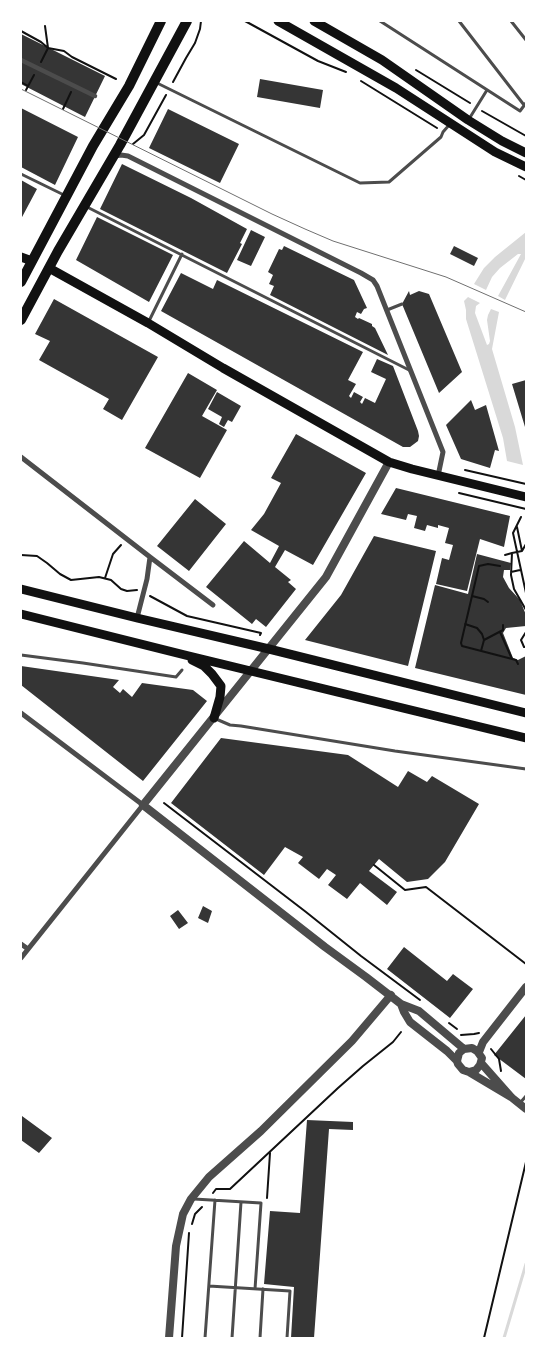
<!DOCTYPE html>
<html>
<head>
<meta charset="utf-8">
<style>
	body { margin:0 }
	#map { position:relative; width:547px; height:1359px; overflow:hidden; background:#fff; font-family:Raleway,sans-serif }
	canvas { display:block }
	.frame { position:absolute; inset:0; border:22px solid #fff; pointer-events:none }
</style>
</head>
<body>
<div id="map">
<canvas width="547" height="1359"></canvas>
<div class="frame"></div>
</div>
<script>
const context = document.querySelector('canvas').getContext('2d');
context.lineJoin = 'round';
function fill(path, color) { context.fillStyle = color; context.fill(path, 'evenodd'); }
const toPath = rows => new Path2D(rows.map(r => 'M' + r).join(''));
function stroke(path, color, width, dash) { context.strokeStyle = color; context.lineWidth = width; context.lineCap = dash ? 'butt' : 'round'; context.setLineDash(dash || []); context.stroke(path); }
const water = toPath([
	[526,232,526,257,505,300,498,296,521,254,518,254,500,268,492,277,486,290,474,284,484,268,495,257],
	[468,297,480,303,476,306,475,313,487,345,489,344,490,341,487,320,488,315,491,309,499,312,492,349,515,427,523,465,507,461,503,438,466,319,466,310,464,301]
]);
const stream = toPath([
	[504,1338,526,1264]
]);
const building = toPath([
	[21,34,105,76,85,117,21,84],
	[260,79,323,90,320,108,257,97],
	[21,108,78,137,55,185,21,167],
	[168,109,239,144,220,183,149,148],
	[122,164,191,198,247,229,240,243,242,244,227,273,100,209],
	[21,180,37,189,21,219],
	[97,217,173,255,149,302,76,260],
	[251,230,265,237,251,266,237,260],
	[284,246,354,280,367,308,364,309,361,314,357,312,355,317,358,319,359,318,372,324,372,326,375,328,388,355,270,295,274,286,269,284,273,275,268,272,279,249,282,250],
	[454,246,478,258,474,266,450,254],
	[181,273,213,289,217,280,363,352,348,380,356,384,349,396,351,398,354,392,363,397,360,402,362,404,365,398,375,403,386,379,371,372,377,359,393,366,418,431,419,436,418,441,410,447,403,447,161,311],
	[409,291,410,295,419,291,429,294,462,372,439,393,402,304],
	[54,299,158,357,122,420,103,409,109,399,39,360,50,341,35,334],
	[188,373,217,390,202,416,227,430,200,478,145,448],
	[526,380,526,427,525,427,512,384],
	[217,392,241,406,232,422,228,420,224,427,219,424,222,417,208,409],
	[471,400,475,410,486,405,499,451,495,450,490,468,461,459,446,425],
	[296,434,366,473,313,565,285,550,275,567,291,580,288,582,296,589,266,627,256,619,252,624,206,587,244,541,270,563,279,546,251,530,264,514,281,483,271,478],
	[396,488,510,516,504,547,480,539,467,591,436,584,442,558,449,560,453,545,445,543,449,528,438,525,438,528,427,525,425,531,414,528,417,516,408,514,406,520,381,514],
	[195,499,226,524,189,571,157,546],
	[374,536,436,551,408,666,305,640,341,595],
	[477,554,511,563,510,570,504,570,503,577,509,588,520,600,526,615,526,626,506,628,503,633,513,658,518,660,526,656,526,695,415,668,435,585,468,594],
	[21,666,119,680,113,687,120,693,123,689,132,697,142,683,193,690,207,701,143,781,21,685],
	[221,738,348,755,398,787,408,771,427,782,432,776,479,804,445,862,428,879,407,882,379,859,369,871,397,892,387,905,360,883,347,899,328,885,336,875,327,869,319,879,298,863,303,857,285,847,264,875,171,803],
	[203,906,212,911,208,923,198,918],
	[178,910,188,923,179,929,170,916],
	[404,947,447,981,453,974,473,989,450,1018,387,969],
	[526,1015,526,1079,494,1055],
	[22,1116,52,1138,39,1153,21,1140],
	[307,1120,353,1122,353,1130,329,1129,314,1338,291,1338,294,1287,264,1284,270,1211,300,1213]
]);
const path = toPath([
	[245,21,318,61,346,72],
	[21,31,41,42,48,48,64,51,72,57,116,79],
	[41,62,48,48,45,26],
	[416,70,470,103],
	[361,81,437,128],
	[21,82,28,86],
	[173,82,186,58,195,43,200,29,201,21],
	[26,90,34,75],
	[63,109,71,92],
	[482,111,526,136],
	[133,144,144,135,166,95],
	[519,176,526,180],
	[465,470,526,484],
	[459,493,526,509],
	[521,517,513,533,526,593],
	[517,527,522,551],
	[526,544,522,551,512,553,511,575,514,589,526,610],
	[21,555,37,556,47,563,60,574,71,580,99,577,111,580,121,589,127,591,137,590],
	[505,555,512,553],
	[511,572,520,570],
	[105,578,113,554,121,545],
	[150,596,187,616,261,633,260,635],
	[472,596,461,643,462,646,516,660,518,664],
	[488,602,484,599,472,596,479,566,488,564,500,566],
	[465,624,477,628,482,634,484,640,481,651],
	[500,632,512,659],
	[526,632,521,640,524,647,526,647],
	[484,640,503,630,503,625],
	[164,803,306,912,361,956,420,1000],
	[374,865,405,890,426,887,526,964],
	[449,1023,457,1029],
	[461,1035,474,1034,479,1033],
	[491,1049,499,1059,501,1071],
	[213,1193,216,1189,230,1189,338,1088,363,1066,393,1042,401,1032],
	[267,1198,270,1153],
	[192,1224,195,1214,202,1207],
	[182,1338,189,1233],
	[484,1338,526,1162]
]);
const service = toPath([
	[380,21,520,111,526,103],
	[459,21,524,105],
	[511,21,526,40],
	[155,82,360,183,389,182,441,137,443,132,450,124],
	[469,119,487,90],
	[21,174,64,195],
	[87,207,409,370],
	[387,310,402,304],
	[149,321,182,254],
	[21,655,83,663,176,677,182,670],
	[216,719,230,725,241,726,395,751,526,769],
	[520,1103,526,1096],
	[194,1199,261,1203,255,1289],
	[209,1286,290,1291,287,1338],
	[205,1338,215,1200],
	[232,1338,241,1202],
	[260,1338,263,1289]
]);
const pedestrian = toPath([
	[21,60,95,96]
]);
const minor = toPath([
	[115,156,121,155,128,156,361,273,373,280,377,286,443,452,438,476],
	[21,457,150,557,147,579,137,618],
	[150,557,213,605],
	[21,713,143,805,21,958],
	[21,944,28,949]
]);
const tertiary = toPath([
	[389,462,326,577,143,805,325,947,366,977,401,1004,419,1011,464,1049],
	[401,1004,404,1012,410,1022,447,1051,457,1061,458,1064,463,1070,469,1072,511,1097],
	[479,1052,483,1042,526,987],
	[457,1061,459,1053,464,1049,472,1048,477,1051,482,1058,480,1065,476,1070,469,1072],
	[481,1063,511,1097,526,1109],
	[169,1338,176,1246,183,1214,191,1199,209,1177,261,1131,352,1041,391,995]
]);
const secondary = toPath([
	[278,21,396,88,495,152,526,167],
	[314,21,382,60,468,120,502,141,526,153],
	[49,268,148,323,223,368,389,462,412,469,526,497],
	[21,589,137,618,269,649,526,713],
	[21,614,185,655,526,738],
	[192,660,204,666,212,674,221,686,220,697,214,718]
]);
const primary = toPath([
	[21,257,32,261]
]);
const trunk = toPath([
	[21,282,93,146,129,86,161,21],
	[21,320,58,251,120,145,187,21]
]);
const tram = toPath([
	[21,89,272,214,305,229,333,241,446,277,526,312]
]);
fill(water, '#d9d9d9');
stroke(stream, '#d9d9d9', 3);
fill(building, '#353535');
stroke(path, '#111', 2);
stroke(service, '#4c4c4c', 3);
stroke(pedestrian, '#4c4c4c', 4.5);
stroke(minor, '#4c4c4c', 5);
stroke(tertiary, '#4c4c4c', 8);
stroke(secondary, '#111', 9);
stroke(primary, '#111', 9);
stroke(trunk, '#111', 10);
stroke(tram, '#707070', 1);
</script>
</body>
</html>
